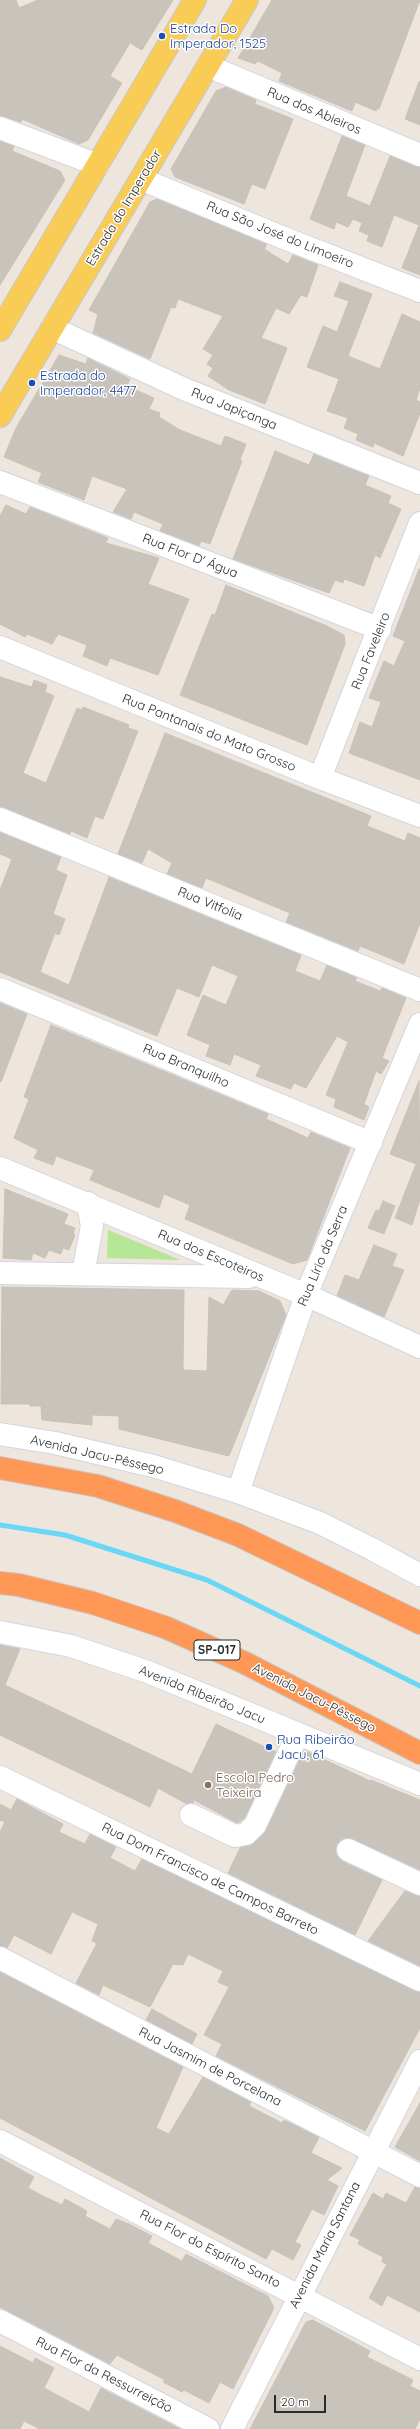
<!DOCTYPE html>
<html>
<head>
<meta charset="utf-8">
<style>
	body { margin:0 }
	#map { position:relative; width:420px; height:2429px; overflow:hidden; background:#eee5dc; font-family:Quicksand,sans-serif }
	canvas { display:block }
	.scale { position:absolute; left:274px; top:2395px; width:52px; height:18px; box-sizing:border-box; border:2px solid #2b2b2b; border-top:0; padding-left:5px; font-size:12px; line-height:14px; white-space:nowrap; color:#2b2b2b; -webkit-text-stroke:3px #fff; paint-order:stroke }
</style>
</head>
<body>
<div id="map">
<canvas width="420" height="2429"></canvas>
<div class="scale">20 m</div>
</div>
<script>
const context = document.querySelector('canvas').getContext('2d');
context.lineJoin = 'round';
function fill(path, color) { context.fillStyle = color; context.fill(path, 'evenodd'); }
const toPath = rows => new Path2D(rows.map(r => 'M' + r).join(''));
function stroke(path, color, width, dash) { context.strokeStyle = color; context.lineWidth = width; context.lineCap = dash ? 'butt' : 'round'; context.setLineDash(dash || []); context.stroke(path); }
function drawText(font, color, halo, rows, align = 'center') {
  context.font = font + ' Quicksand,sans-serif'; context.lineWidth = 3; context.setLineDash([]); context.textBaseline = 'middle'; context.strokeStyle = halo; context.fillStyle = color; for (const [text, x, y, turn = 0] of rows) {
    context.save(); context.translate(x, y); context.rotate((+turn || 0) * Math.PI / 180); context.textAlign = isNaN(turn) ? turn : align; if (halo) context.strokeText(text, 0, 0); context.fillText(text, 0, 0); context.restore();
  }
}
const green = toPath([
	[108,1230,147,1246,180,1260,107,1258]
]);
const stream = toPath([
	[0,1525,65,1535,207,1580,420,1686]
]);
const building = toPath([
	[0,0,16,0,19,8,38,0,173,0,142,50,130,43,110,76,122,83,88,140,79,144,22,119,21,122,0,116,0,0],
	[272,0,420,0,379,109,377,108,376,111,355,102,352,111,279,81,282,73,258,61,255,64,238,58,272,0],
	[419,82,420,82,420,125,405,119,419,82],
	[226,87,256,100,255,104,293,119,265,189,252,184,244,204,175,177,171,169,216,91,226,87],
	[342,136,365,145,346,196,370,206,390,156,420,167,420,275,402,268,419,225,394,215,382,247,367,241,369,235,359,231,362,223,353,219,348,227,336,222,334,229,310,219,342,136],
	[0,141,14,146,12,151,60,171,65,180,0,285,0,141],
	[157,199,267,244,264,249,288,264,293,255,318,265,307,297,301,295,289,314,276,308,261,338,287,348,265,404,229,390,208,376,213,368,207,364,213,355,203,349,223,316,178,299,175,308,171,307,150,359,93,333,98,314,89,310,150,202,157,199],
	[340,282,372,294,348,356,380,369,402,314,420,322,420,388,416,400,420,402,420,413,403,456,374,443,373,447,356,440,358,434,344,428,348,418,327,411,339,379,307,367,323,326,337,332,349,301,334,296,340,282],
	[59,355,86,364,88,358,130,379,127,386,154,398,149,409,160,413,159,417,180,430,221,446,225,436,246,444,240,460,242,461,210,544,201,541,199,546,160,531,163,524,134,512,131,519,113,512,127,489,92,476,84,500,38,482,42,473,4,457,16,428,59,355],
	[275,451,309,465,314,454,369,476,365,485,391,496,388,503,401,509,380,558,375,555,364,586,344,579,343,583,335,580,329,593,233,559,275,451],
	[6,505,26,514,30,507,108,538,106,543,159,558,148,584,189,599,158,675,110,658,107,666,83,656,87,645,58,634,52,644,27,634,25,637,0,624,0,516,6,505],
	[419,569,420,570,420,780,349,753,360,722,372,727,381,702,369,698,384,661,394,666,405,641,393,636,419,569],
	[226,585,327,626,344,635,345,644,307,745,180,695,212,614,215,615,226,585],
	[0,677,32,687,34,680,47,685,45,692,54,696,23,773,46,783,77,708,82,710,83,707,129,725,128,728,138,731,103,819,95,816,87,838,71,831,70,834,0,807,0,677],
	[165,733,371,816,367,826,405,841,408,833,420,838,420,923,404,964,360,946,358,951,286,922,290,913,206,878,202,888,167,874,172,863,148,849,142,863,118,854,165,733],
	[0,832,61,857,56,870,67,875,53,914,65,919,59,935,55,933,40,972,69,985,109,877,301,955,295,971,320,981,327,965,357,978,355,981,380,991,382,988,406,998,382,1058,389,1061,381,1074,376,1071,364,1104,369,1107,364,1120,334,1107,336,1099,326,1095,348,1042,337,1036,306,1088,294,1083,291,1089,256,1076,261,1065,234,1054,230,1065,206,1056,210,1045,187,1035,203,995,226,1005,238,976,212,965,199,997,177,988,157,1036,0,972,0,890,12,859,0,854,0,832],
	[0,1003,27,1014,1,1082,0,1081,0,1003],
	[51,1025,268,1114,266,1119,308,1138,311,1132,350,1148,307,1260,293,1264,185,1219,190,1205,164,1194,159,1208,90,1180,94,1170,56,1156,53,1165,34,1158,38,1150,14,1138,29,1099,24,1097,51,1025],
	[419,1081,420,1199,412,1225,395,1218,416,1164,390,1154,419,1081],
	[5,1189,68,1214,64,1224,75,1228,73,1234,75,1235,69,1250,63,1248,61,1254,49,1250,45,1258,33,1253,31,1260,3,1258,5,1189],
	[383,1201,395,1206,384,1234,368,1228,376,1210,379,1211,383,1201],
	[374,1245,397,1254,392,1266,404,1270,384,1317,337,1296,345,1275,359,1280,374,1245],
	[2,1287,184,1290,183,1370,207,1371,209,1297,223,1305,232,1290,259,1291,280,1301,286,1315,229,1456,119,1429,119,1416,92,1415,92,1425,42,1420,41,1406,30,1406,30,1404,1,1404,2,1287],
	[0,1645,20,1649,5,1685,192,1774,216,1724,276,1752,245,1818,237,1823,194,1800,193,1803,187,1804,158,1788,150,1807,0,1735,0,1645],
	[304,1750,370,1781,371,1780,420,1800,420,1870,353,1839,341,1840,337,1844,336,1851,342,1861,382,1880,355,1935,228,1873,240,1848,254,1843,266,1831,304,1750],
	[17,1799,63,1824,59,1832,85,1844,90,1834,116,1847,110,1858,135,1871,142,1859,420,1992,420,2028,365,2131,216,2056,222,2044,204,2035,229,1987,218,1982,223,1971,188,1954,183,1965,173,1964,150,2007,103,1985,99,1995,76,1983,97,1943,92,1941,98,1924,72,1912,51,1954,14,1935,7,1948,0,1946,0,1832,5,1822,0,1820,0,1804,11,1810,17,1799],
	[405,1891,420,1896,420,1966,368,1941,405,1891],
	[0,1972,183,2067,156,2128,169,2134,203,2077,251,2102,249,2106,282,2123,284,2120,319,2137,311,2153,342,2168,327,2180,338,2186,324,2215,312,2209,295,2242,301,2245,293,2260,272,2249,266,2259,0,2118,0,1972],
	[152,2009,197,2034,192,2044,146,2020,152,2009],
	[420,2103,420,2161,395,2147,420,2103],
	[0,2158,34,2177,28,2188,41,2195,62,2205,65,2199,87,2211,85,2216,110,2229,116,2219,129,2224,152,2236,148,2243,182,2261,186,2254,268,2296,274,2308,233,2389,220,2382,209,2403,184,2390,182,2392,163,2382,165,2380,117,2355,110,2364,0,2307,0,2158],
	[415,2187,420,2188,420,2312,387,2295,382,2306,369,2298,387,2264,382,2262,383,2257,358,2244,360,2240,350,2235,373,2193,383,2199,386,2193,406,2203,415,2187],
	[313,2320,370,2351,367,2357,413,2380,410,2386,420,2391,420,2419,415,2429,250,2429,306,2322,313,2320],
	[0,2346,33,2363,35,2358,54,2368,44,2388,89,2412,101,2388,180,2429,40,2429,24,2421,20,2429,0,2429,0,2346]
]);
const minor = toPath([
	[208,66,420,155],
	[0,128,98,165],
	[141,179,279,236,420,291],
	[52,328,184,389,420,483],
	[0,482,380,629],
	[0,647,320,778,420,816],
	[320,778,420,523],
	[0,819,420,990],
	[0,989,371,1143],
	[0,1168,306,1295,420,1347],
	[0,1273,249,1277],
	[83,1274,92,1226,88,1203],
	[0,1434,55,1443,153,1466,238,1492,320,1523,372,1549,420,1575],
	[238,1492,306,1295,420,1024],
	[0,1632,71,1646,148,1672,420,1784],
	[0,1777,420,1980],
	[191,1815,235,1836,246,1834,255,1825,298,1734],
	[348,1850,420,1884],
	[0,1958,420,2176],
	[0,2141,420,2359],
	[0,2321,208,2429],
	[232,2429,420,2061]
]);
const major = toPath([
	[0,330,195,0],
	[0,416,247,0]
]);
const highway = toPath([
	[0,1468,98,1486,175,1511,238,1535,420,1623],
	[0,1583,19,1585,93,1603,167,1628,245,1663,420,1753]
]);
const markers = [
	[162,36,4,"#1a4fb4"],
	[32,383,4,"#1a4fb4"],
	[269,1747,4,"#1a4fb4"],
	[208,1785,4,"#8d6e63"]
];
const shields = [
	[217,1650,46]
];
const shieldNames = [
	["SP-017",217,1650]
];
const transitNames = [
	["Estrada Do",170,29],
	["Imperador, 1525",170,44],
	["Estrada do",40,376],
	["Imperador, 4477",40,391],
	["Rua Ribeirão",277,1740],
	["Jacu, 61",277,1755]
];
const streetNames = [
	["Rua dos Abieiros",314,111,23],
	["Estrada do Imperador",124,208,-59],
	["Rua São José do Limoeiro",280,235,22],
	["Rua Japiçanga",234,409,22],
	["Rua Flor D' Água",190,556,21],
	["Rua Faveleiro",371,651,-68],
	["Rua Pantanais do Mato Grosso",209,733,22],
	["Rua Vitfolia",210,904,22],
	["Rua Branquilho",186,1066,23],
	["Rua dos Escoteiros",211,1256,23],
	["Rua Lírio da Serra",323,1256,-67],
	["Avenida Jacu-Pêssego",97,1455,13],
	["Avenida Ribeirão Jacu",202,1695,22],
	["Avenida Jacu-Pêssego",314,1698,27],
	["Rua Dom Francisco de Campos Barreto",210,1879,26],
	["Rua Jasmim de Porcelana",210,2067,27],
	["Avenida Maria Santana",325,2245,-63],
	["Rua Flor do Espírito Santo",210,2249,27],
	["Rua Flor da Ressurreição",104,2375,27]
];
const educationNames = [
	["Escola Pedro",216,1778],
	["Teixeira",216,1793]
];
fill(green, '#b5e796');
stroke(stream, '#69d7f6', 5);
fill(building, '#c9c4bb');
stroke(building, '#c9c1b6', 1);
stroke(minor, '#d1d6e5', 24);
stroke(major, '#c8c8c8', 24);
stroke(highway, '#c8c8c8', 24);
stroke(minor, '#fff', 22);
stroke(major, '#f9cc56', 22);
stroke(highway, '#ff9856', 22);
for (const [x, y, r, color] of markers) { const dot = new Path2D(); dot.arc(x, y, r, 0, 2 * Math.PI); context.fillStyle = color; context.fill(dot); stroke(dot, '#fff', 1.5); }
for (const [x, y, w] of shields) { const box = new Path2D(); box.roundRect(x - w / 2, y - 10, w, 20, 3); context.fillStyle = '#fff'; context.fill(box); stroke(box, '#2b2b2b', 1); }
drawText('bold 12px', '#2b2b2b', null, shieldNames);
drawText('13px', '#164399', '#fff', transitNames, 'left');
drawText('13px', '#2b2b2b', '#fff', streetNames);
drawText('13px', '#785e54', '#fff', educationNames, 'left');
</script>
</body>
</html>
